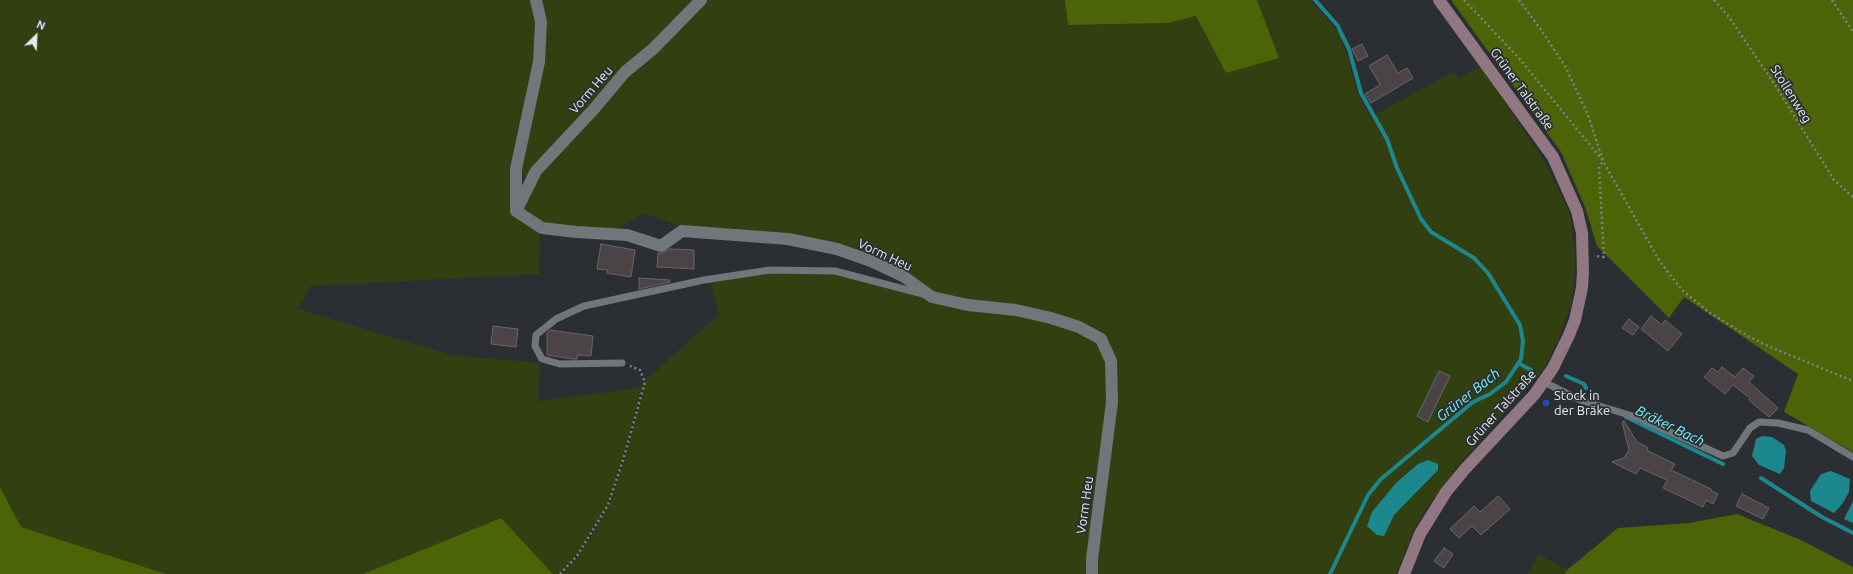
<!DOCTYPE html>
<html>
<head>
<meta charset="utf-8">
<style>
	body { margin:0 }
	#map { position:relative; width:1853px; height:574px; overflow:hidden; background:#2b2f33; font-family:Ubuntu,sans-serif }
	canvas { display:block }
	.north { position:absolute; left:16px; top:16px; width:40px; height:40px; -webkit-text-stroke:3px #2b2f33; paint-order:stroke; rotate:24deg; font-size:11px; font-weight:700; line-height:16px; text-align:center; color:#e7eaec }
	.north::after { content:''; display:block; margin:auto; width:14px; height:18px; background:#e7eaec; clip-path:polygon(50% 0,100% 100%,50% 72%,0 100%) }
</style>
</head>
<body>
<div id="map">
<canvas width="1853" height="574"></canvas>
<div class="north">N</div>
</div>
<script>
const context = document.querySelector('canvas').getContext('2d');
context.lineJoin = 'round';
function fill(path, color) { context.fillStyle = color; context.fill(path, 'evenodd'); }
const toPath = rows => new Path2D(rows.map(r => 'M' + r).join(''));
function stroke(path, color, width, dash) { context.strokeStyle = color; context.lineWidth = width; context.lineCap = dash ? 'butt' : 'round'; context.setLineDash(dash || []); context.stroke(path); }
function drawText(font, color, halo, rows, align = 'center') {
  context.font = font + ' Ubuntu,sans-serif'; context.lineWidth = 3.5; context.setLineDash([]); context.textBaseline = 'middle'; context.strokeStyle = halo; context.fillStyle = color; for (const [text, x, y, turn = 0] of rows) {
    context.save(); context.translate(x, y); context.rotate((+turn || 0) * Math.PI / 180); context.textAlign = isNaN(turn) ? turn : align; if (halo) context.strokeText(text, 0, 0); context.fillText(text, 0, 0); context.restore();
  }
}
const green = toPath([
	[0,0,534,0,539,23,513,213,540,230,539,274,311,286,298,309,451,355,540,363,538,401,639,388,644,381,623,457,608,504,577,556,560,574,553,574,501,518,363,574,166,574,20,527,0,487],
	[538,0,698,0,526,178,521,171,543,62],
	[705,0,1065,0,1068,25,1168,23,1196,16,1279,58,1257,0,1310,0,1338,31,1347,54,1358,95,1371,117,1453,72,1459,78,1481,66,1544,161,1570,213,1575,253,1574,287,1569,310,1559,338,1545,367,1457,467,1425,510,1413,532,1396,574,1094,574,1114,402,1101,338,1080,326,932,295,838,248,680,226,643,213,611,232,543,224,521,209,538,173,627,74],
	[771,273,835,273,1050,320,1097,339,1109,361,1110,402,1090,574,562,574,578,557,609,506,625,458,646,380,719,314,710,280],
	[1539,554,1567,570,1565,574,1527,574]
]);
const forest = toPath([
	[1065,0,1257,0,1279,58,1226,73,1196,16,1168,23,1068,25],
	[1451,0,1853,0,1853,452,1784,412,1798,374,1684,297,1669,318,1597,246,1585,207,1561,152],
	[0,487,21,527,166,574,0,574],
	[1737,514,1801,540,1853,567,1853,574,1565,574,1567,570,1618,528,1689,523],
	[501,518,553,574,363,574]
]);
const water = toPath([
	[1762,436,1772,437,1784,445,1786,451,1784,468,1780,474,1759,465,1752,456,1756,439],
	[1428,460,1438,464,1438,470,1394,515,1384,536,1377,535,1367,526,1372,512,1396,483,1418,464],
	[1831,471,1850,479,1849,492,1843,503,1834,513,1811,501,1810,491,1821,474],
	[1853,501,1853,523,1844,519]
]);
const stream = toPath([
	[1315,0,1338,26,1341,33,1349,49,1361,93,1387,139,1397,168,1421,219,1431,232,1474,258,1488,273,1520,325,1523,341,1521,359,1506,382,1490,394,1473,402,1381,479,1368,495,1330,574],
	[1518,363,1531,370],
	[1566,376,1584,384,1586,388],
	[1626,417,1723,464],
	[1761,478,1822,517,1853,533]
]);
const building = toPath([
	[1362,44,1368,56,1358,61,1352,49,1362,44],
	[1387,55,1398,73,1407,68,1413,78,1371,103,1365,94,1380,85,1369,66,1387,55],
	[601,244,635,250,631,277,607,273,608,270,597,269,601,244],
	[670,249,694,250,694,269,657,267,658,253,662,253,670,249],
	[639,278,670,280,670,282,639,289,639,278],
	[1651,316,1662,325,1665,320,1682,334,1668,351,1641,329,1651,316],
	[1629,319,1639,327,1633,335,1622,328,1629,319],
	[493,326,518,329,516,347,491,344,493,326],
	[550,330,593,336,591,356,577,355,577,359,572,359,547,355,547,333,550,330],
	[1722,367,1735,377,1743,368,1754,376,1749,382,1778,408,1769,417,1749,400,1750,398,1733,385,1725,394,1704,377,1712,368,1718,372,1722,367],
	[1439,371,1450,376,1428,422,1417,416,1439,371],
	[1624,421,1637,442,1647,447,1648,451,1675,464,1671,470,1711,489,1711,491,1718,494,1713,504,1706,500,1703,507,1663,488,1667,480,1640,468,1636,474,1612,462,1624,458,1629,450,1622,422,1624,421],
	[1742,494,1769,508,1763,519,1736,506,1742,494],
	[1498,496,1510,509,1481,535,1472,526,1459,538,1450,529,1474,506,1480,512,1498,496],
	[1444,548,1453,554,1444,568,1434,561,1444,548]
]);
const path = toPath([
	[1464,0,1518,57,1603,161,1660,262,1682,290,1710,313,1748,336,1768,346,1853,381],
	[1519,0,1542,31,1565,66,1588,115,1603,161,1599,168,1604,257,1594,256],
	[1714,0,1729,17,1777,88,1834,180,1853,197],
	[1832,0,1853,32],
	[560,574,577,556,608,505,624,457,645,382,640,370,630,366]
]);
const service = toPath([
	[622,363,560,364,542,359,535,346,536,335,556,319,584,306,704,280,770,270,835,271,923,294],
	[1544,382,1580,400,1639,418,1723,456,1733,453,1750,428,1759,422,1778,423,1808,430,1853,457]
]);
const minor = toPath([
	[516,208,516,169,539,62,541,22,536,0],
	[516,211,542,228,576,232,627,235,661,246,682,231,788,239,837,249,871,261,903,276,932,297,968,305,1016,310,1051,318,1079,327,1101,339,1111,361,1112,402,1092,559,1092,574],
	[516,211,536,171,594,109,625,72,653,49,701,0]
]);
const secondary = toPath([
	[1404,574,1420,534,1446,492,1465,469,1534,395,1553,368,1569,335,1575,320,1582,288,1583,272,1582,233,1577,211,1553,157,1439,0]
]);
const markers = [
	[1546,403,4,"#1a4fb4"]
];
const streetNames = [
	["Grüner Talstraße",1522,89,54],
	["Vorm Heu",591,90,-49],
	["Stollenweg",1791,94,58],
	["Vorm Heu",885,255,25],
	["Grüner Talstraße",1501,408,-48],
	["Vorm Heu",1085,505,-82]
];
const poiNames = [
	["Stock in",1554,396],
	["der Bräke",1554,411]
];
const waterNames = [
	["Grüner Bach",1468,395,-38],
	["Bräker Bach",1670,426,26]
];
fill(green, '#313f11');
fill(forest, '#4c6407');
fill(water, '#1c888d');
stroke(stream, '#1c888d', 4);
fill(building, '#4b4446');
stroke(building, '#6b6466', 1);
stroke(path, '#7e8285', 2.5, [2, 3]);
stroke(service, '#71767b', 7);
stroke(minor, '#71767b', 12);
stroke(secondary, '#917782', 12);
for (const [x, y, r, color] of markers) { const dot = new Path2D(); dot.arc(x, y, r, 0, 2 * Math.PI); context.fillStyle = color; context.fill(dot); stroke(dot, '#2b2f33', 1.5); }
drawText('13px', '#e7eaec', '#2b2f33', streetNames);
drawText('13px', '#e7eaec', '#2b2f33', poiNames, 'left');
drawText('italic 14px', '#75f6fd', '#2b2f33', waterNames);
</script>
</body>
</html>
